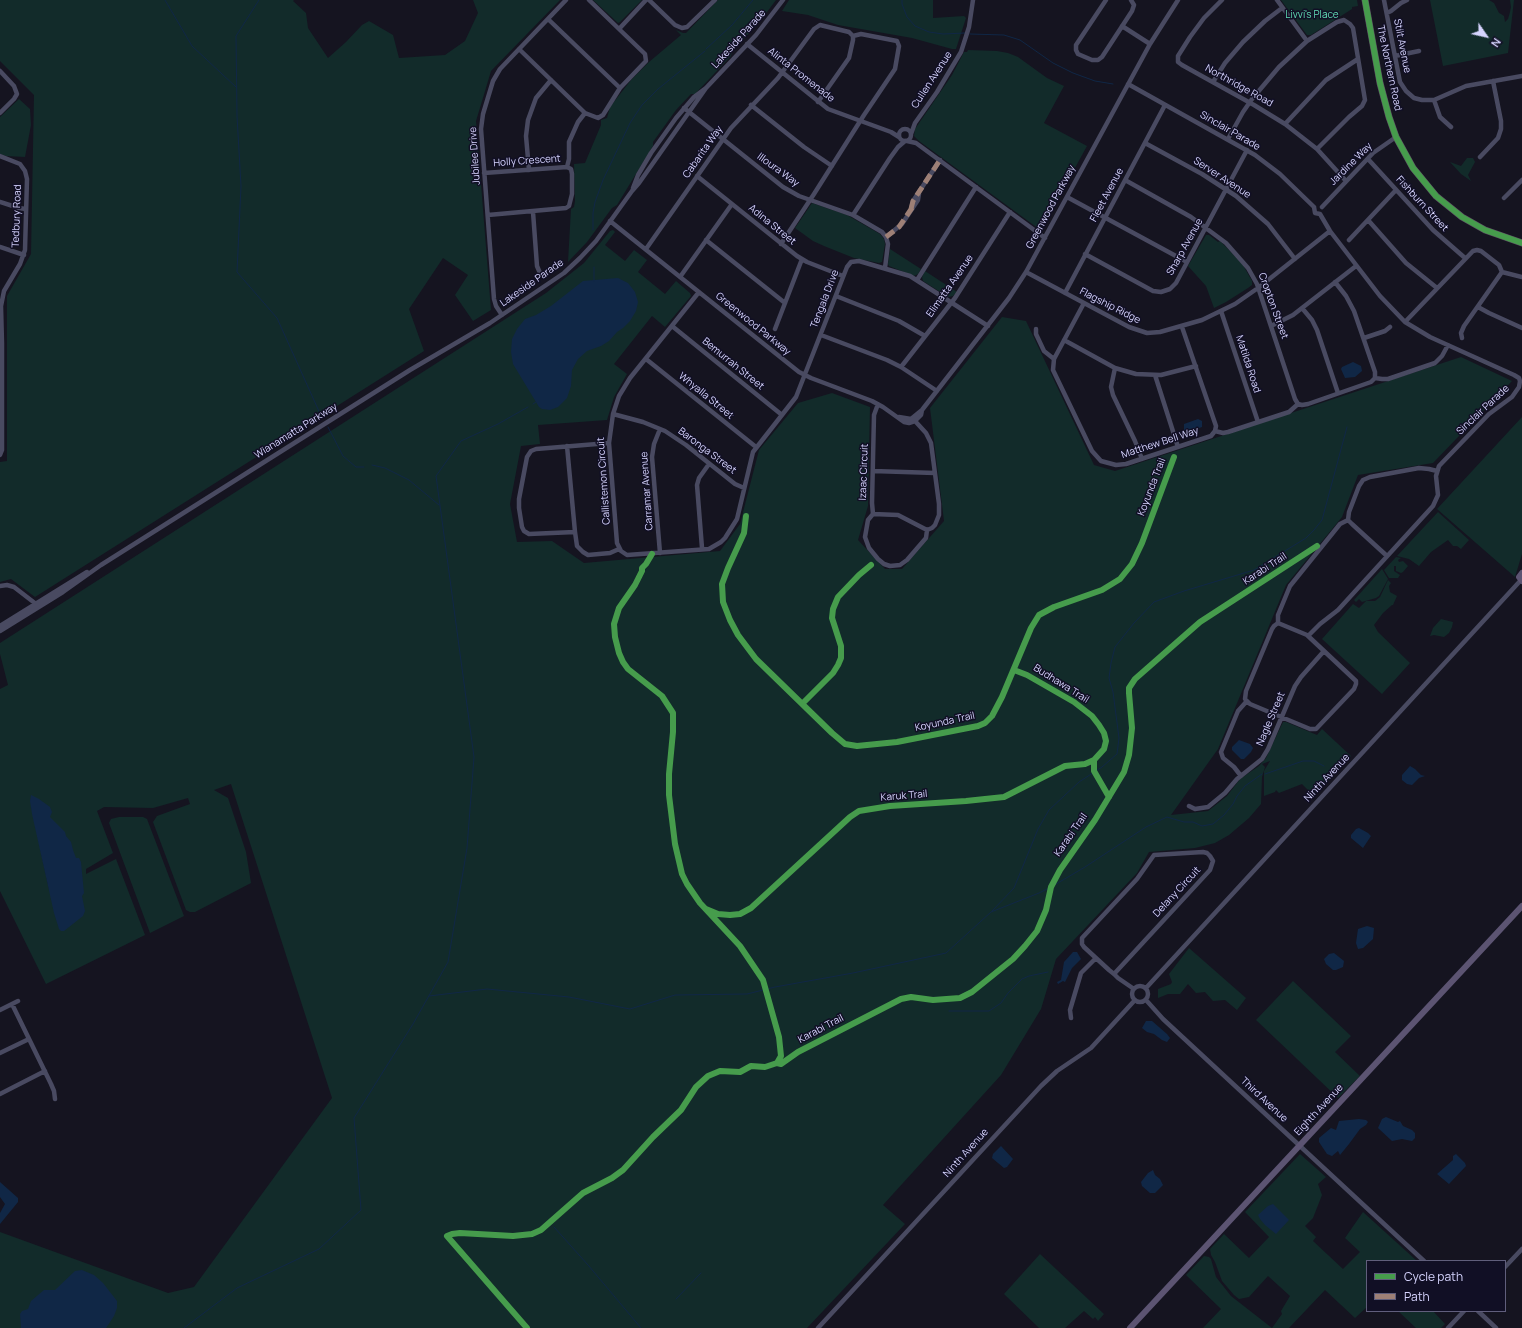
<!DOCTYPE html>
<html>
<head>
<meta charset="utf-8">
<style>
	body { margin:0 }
	#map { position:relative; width:1522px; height:1328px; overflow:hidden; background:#151420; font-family:Manrope,sans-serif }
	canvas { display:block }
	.legend { position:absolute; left:1366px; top:1260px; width:140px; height:52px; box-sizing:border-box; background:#110f25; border:1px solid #605e7c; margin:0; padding:5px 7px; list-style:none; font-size:12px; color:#d6d4fe }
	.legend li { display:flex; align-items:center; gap:8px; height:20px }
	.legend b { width:20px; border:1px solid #605e7c }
	.north { position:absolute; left:1466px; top:16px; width:40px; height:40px; -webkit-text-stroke:3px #110f25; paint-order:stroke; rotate:124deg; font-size:11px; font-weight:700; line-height:16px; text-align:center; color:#d6d4fe }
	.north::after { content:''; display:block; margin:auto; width:14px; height:18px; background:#d6d4fe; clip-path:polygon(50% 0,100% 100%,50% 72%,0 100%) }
</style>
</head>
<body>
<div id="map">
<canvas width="1522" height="1328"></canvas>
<ul class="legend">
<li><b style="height:5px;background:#469c4c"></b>Cycle path</li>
<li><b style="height:5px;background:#9e8076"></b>Path</li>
</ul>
<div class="north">N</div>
</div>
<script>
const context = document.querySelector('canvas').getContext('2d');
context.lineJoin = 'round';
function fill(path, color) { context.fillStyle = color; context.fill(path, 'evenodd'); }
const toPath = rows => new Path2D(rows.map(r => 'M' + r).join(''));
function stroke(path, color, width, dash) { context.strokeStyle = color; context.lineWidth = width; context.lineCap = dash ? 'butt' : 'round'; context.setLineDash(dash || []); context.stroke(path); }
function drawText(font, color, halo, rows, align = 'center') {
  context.font = font + ' Manrope,sans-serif'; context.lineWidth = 3; context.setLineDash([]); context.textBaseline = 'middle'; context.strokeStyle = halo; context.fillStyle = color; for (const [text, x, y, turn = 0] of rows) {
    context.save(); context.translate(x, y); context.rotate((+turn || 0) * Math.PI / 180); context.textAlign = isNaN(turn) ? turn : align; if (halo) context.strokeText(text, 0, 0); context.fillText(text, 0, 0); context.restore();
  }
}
const green = toPath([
	[0,0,294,0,293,1,306,13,308,28,328,58,346,42,362,25,369,21,393,35,399,58,445,55,465,41,478,13,473,0,560,0,491,71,476,121,491,310,473,321,455,295,468,275,443,258,409,309,424,351,35,597,11,579,0,582,0,462,7,461,7,296,31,254,34,95,0,61],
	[593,0,642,0,620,22,618,23],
	[718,0,776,0,761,20,732,52,731,56,695,94,691,94,676,110,653,142,653,146,617,205,612,208,587,242,568,262,571,209,574,207,575,201,574,164,585,163,601,125,601,120,607,118,610,107,631,80,649,62,681,35,676,30,683,33,686,33],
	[789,0,933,0,933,18,964,16,966,18,956,49,952,49,912,38,838,25,808,15,782,11],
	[1281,0,1357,0,1358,6,1352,7,1352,9,1311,35,1307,35],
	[1430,0,1489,0,1494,3,1499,13,1501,14,1504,16,1505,22,1508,19,1510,12,1511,7,1510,0,1514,0,1508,53,1443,66],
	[968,50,997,51,1008,53,1018,57,1047,78,1064,86,1044,123,1087,146,1042,228,1039,229,919,141,914,136,915,129,952,75,964,52,967,52],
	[19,99,30,109,31,125,25,157,6,156,0,154,0,117],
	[1467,158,1473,158,1475,162,1468,175,1471,181,1461,174,1450,162,1461,166],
	[812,203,847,215,880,234,884,239,885,244,882,262,879,263,854,258,824,246,813,241,795,228],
	[613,230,615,232,605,245,625,261,634,250,647,260,638,272,665,294,676,281,690,293,691,296,665,327,652,316,614,364,627,374,614,397,607,420,538,425,540,444,521,446,510,504,517,542,552,541,584,563,720,551,740,524,759,450,798,403,832,393,870,407,868,506,858,540,885,569,902,569,944,521,930,408,1002,317,1026,321,1094,465,1115,471,1461,357,1512,381,1433,463,1358,475,1342,517,1286,585,1218,749,1171,815,1208,811,1227,796,1240,779,1259,766,1266,758,1283,722,1286,722,1317,735,1322,729,1351,756,1314,796,1302,784,1279,793,1276,790,1275,792,1264,796,1264,771,1270,761,1262,764,1265,767,1262,777,1261,804,1249,818,1229,835,1215,843,1195,848,1149,852,1137,873,1056,959,1041,1009,1001,1075,883,1205,905,1224,807,1328,0,1328,0,1232,168,1293,194,1287,332,1098,231,784,214,790,228,798,246,852,251,883,195,912,190,912,186,910,153,822,157,816,190,804,188,798,153,808,104,807,97,811,113,853,86,869,86,874,116,859,145,935,46,984,0,891,0,689,8,685,0,654,0,643,546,293,584,263,610,231],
	[31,805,73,923,49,889],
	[1206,235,1209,235,1218,242,1220,241,1228,249,1243,265,1252,281,1252,285,1248,288,1226,302,1214,308,1206,286,1188,266],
	[890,249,921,269,918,274,914,276,889,266,888,264],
	[925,271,957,292,953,296,948,297,923,281,922,277],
	[1522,417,1522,554,1515,577,1437,509],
	[1438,512,1469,540,1461,549,1457,546,1453,546,1448,540,1431,552,1419,566,1409,559,1397,556],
	[1396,557,1401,558,1398,560,1399,562,1403,561,1408,566,1403,572,1401,573,1396,571,1396,566,1394,566,1394,571,1400,575,1398,578,1389,578,1384,570],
	[1382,569,1388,579,1379,596,1376,598,1362,602,1359,599,1356,602,1354,600],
	[1388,580,1391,583,1389,586,1390,592,1397,596,1393,605,1392,605,1383,613,1374,625,1378,632,1410,663,1382,694,1322,639,1353,604,1359,608,1366,601,1375,601,1380,597],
	[1441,619,1453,622,1452,627,1449,633,1444,637,1434,635,1430,636,1433,628],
	[119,817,143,817,147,819,184,916,150,933,109,823,111,819],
	[1189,948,1246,998,1237,1010,1225,1000,1213,1001,1205,992,1196,993,1188,984,1180,994,1168,994,1158,998,1158,989,1171,984,1172,982,1169,974],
	[1293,981,1351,1036,1335,1052,1360,1076,1338,1098,1256,1020],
	[1300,1154,1326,1177,1318,1184,1322,1195,1313,1218,1305,1226,1316,1237,1313,1241,1343,1269,1360,1252,1345,1238,1363,1212,1417,1261,1367,1261,1367,1307,1355,1318,1325,1290,1289,1328,1203,1328,1221,1309,1186,1275,1204,1256,1209,1257,1211,1259,1216,1277,1231,1296,1272,1328,1282,1314,1281,1311,1290,1296,1268,1276,1249,1297,1239,1299,1234,1295,1222,1281,1215,1262,1211,1255,1210,1249,1224,1234,1249,1258,1269,1237,1245,1212],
	[1040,1254,1104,1314,1098,1321,1095,1317,1093,1319,1084,1311,1065,1328,1039,1328,1004,1294],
	[1398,1311,1433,1311,1445,1324,1441,1328,1416,1328]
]);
const water = toPath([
	[618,278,628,283,635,292,638,302,636,311,630,321,623,328,617,332,609,341,601,346,587,351,578,359,572,370,571,386,567,398,558,407,550,410,542,409,539,407,513,364,511,352,512,339,517,329,525,319,536,315,551,306,583,281],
	[1353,362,1361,366,1362,371,1355,377,1345,378,1341,369,1342,367],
	[1198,419,1202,421,1202,427,1188,432,1184,430,1184,424],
	[1239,740,1250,744,1253,748,1251,752,1244,759,1241,759,1232,750,1232,747],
	[1410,766,1415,769,1421,775,1425,776,1419,778,1412,785,1407,784,1402,780,1402,775],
	[31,795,39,799,50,807,52,812,50,817,65,832,66,836,71,842,73,850,76,858,79,858,81,862,84,893,82,896,85,911,83,916,64,931,61,931,59,929,54,913,32,814,30,801],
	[1359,828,1368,833,1371,836,1363,848,1351,838,1351,835,1356,829],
	[1367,926,1374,928,1373,939,1363,948,1358,949,1356,943,1358,929],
	[1073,952,1077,952,1081,959,1072,968,1065,982,1063,981,1058,984,1057,982,1061,980,1064,962],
	[1334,953,1344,961,1343,967,1336,970,1333,970,1326,964,1324,959,1329,954],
	[1146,1021,1152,1021,1167,1034,1170,1038,1167,1042,1162,1040,1154,1034,1147,1032,1142,1028],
	[1386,1117,1398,1122,1400,1121,1403,1126,1412,1130,1415,1133,1415,1138,1412,1141,1402,1139,1392,1141,1378,1128,1382,1119],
	[1359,1119,1366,1120,1368,1122,1366,1125,1360,1129,1349,1144,1340,1155,1338,1151,1332,1156,1327,1154,1319,1142,1319,1138,1331,1128,1336,1130,1339,1121],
	[1001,1146,1013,1159,1007,1167,1004,1168,992,1158,993,1154],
	[1456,1154,1465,1163,1466,1166,1449,1184,1437,1174,1453,1160,1453,1156],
	[1153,1170,1155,1175,1160,1179,1163,1185,1155,1193,1150,1193,1142,1186,1141,1182,1148,1173],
	[0,1182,18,1198,18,1202,0,1224,0,1213,5,1204,0,1197],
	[1273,1204,1289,1220,1276,1234,1265,1225,1260,1219,1258,1215,1268,1206],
	[82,1270,94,1275,103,1283,117,1301,117,1308,114,1316,106,1328,21,1328,20,1314,22,1311,28,1309,31,1301,44,1290,55,1290,75,1271]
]);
const stream = toPath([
	[165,0,192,46,236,87],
	[259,0,236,36,237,116,241,186,237,272,277,318,322,418],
	[902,0,902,4,907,17,915,26,929,32,943,34,965,33],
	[970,34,1004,35,1020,40,1053,63,1073,73,1095,81,1113,84],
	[706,49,732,25,753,0],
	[593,230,593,213,595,202,603,180,630,123,642,105,658,89,705,51],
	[594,267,594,281],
	[533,404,536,402],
	[328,427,343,456,356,467,364,467],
	[372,465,385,468,409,480,439,505],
	[1265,774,1303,761,1314,761,1324,766],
	[992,911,1014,888,1038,829,1049,810,1079,782,1102,767,1117,754,1119,738,1113,692,1109,678,1111,663,1115,647,1134,623,1154,602,1184,591,1254,570,1306,538,1314,530,1322,520,1347,427],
	[429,996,487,989,569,997,630,1009,675,995,747,994,775,987,853,973,946,953,991,912,1039,893,1051,887,1085,867,1146,827,1167,817,1184,822,1193,822,1202,826,1213,824,1224,815,1233,804,1237,796,1245,786,1262,774],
	[949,1011,989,1011,1001,1003,1008,993,1022,979,1029,976,1048,972],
	[554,1227,588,1265,641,1328],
	[676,1299,701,1273],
	[184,1328,237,1288,319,1249,361,1210,354,1118,413,1024,448,962,467,848,474,757,436,476,461,441,498,424,528,407]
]);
const minor = toPath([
	[589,0,619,29,646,0],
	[649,0,675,25,682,28,687,27,715,0],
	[1106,0,1076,45,1076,50,1078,54,1092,60,1098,60,1102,57,1132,11,1134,5,1131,0],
	[1222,0,1204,18,1190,37,1178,56,1178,62,1182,65,1254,105,1285,124,1317,149,1346,181],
	[1277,0,1307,41],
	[1384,0,1400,82,1406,91,1414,98,1422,100,1434,100,1466,86,1522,76],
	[1387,13,1391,11,1401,3,1407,0],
	[548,19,620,88],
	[1122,26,1150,44],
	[747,44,828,109,891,132,899,137],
	[519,49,585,113,598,118,603,115,620,88,646,61,645,54,619,29],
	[1395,56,1419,51],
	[0,71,14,86,17,94,14,99,0,113],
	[1213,82,1225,63,1243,42,1265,21,1282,8],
	[1128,84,1255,155,1280,174,1314,207],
	[1434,100,1440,117,1451,127],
	[751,105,804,147,832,166],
	[684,108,783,187,799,196,853,215,882,232,886,237,888,244,885,268],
	[1285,124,1326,80,1358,59],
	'899 135a6 6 0 1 1 12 0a6 6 0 1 1-12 0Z',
	[911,134,915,123,937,92,961,52,969,27,973,0],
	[1228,139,1243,112,1252,99,1279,67,1307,41,1337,22,1344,20,1350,24,1353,28,1365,100,1362,106,1349,117,1317,149],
	[907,141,916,143,1045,238],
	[1145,143,1202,174,1236,196,1268,224,1295,259],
	[0,156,20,164,25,171,27,179,25,250,20,264,4,291,1,306,2,343,2,450,0,455],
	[1480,157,1498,138,1501,129,1501,121,1493,81],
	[1368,159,1433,230,1465,258],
	[567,167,569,159,569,142,578,122,585,113],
	[529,170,526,136,528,120,536,98,551,80],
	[484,173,567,167,571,169,572,174,572,194,569,206,566,208,488,215],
	[697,176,797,256,807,262,843,276],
	[1125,180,1191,217,1226,243,1248,268,1257,284,1295,399,1298,404],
	[633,188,638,175,651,153,676,118,694,97,706,88,756,35,783,0],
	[1067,197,1187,262],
	[1504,198,1522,180],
	[0,202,19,208,26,209],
	[1314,207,1315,213,1320,214],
	[1322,207,1373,153,1396,137],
	[911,209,913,201,940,160],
	[533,212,537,266,540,273],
	[853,215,890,158,898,147,905,141],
	[1368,220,1406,263,1437,288],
	[610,221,799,372,811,378,872,401,883,407,904,422,909,423,915,421,921,415,922,410],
	[886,237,902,224,918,200,919,194],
	[706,240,785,303],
	[1349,240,1396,190],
	[781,244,814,194,864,115,895,69,899,46,897,41,861,34,853,36],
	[0,247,24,255],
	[646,249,731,128,778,78,814,29,820,25,849,32,853,36,853,40,849,58,818,102],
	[1085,254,1153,291,1161,292,1170,289,1176,283,1247,150],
	[1026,272,1129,327,1147,333,1160,332,1202,320,1235,304,1258,288,1330,231],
	[680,277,732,204],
	[917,280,976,187],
	[1335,282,1346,296,1354,311,1375,372,1375,378],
	[699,292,630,378,619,396,613,414,609,443,617,543,621,551,627,555,709,549,721,542,725,538,737,519,753,452,796,397,847,267,851,262,859,261,910,276,988,326],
	[1065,293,1165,105],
	[836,296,899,321,925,336],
	[1084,303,1054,359,1053,370,1092,451,1101,461,1116,465,1126,464,1211,436,1215,431,1223,433,1228,432,1289,412,1298,404,1302,405,1308,404,1371,382,1375,378,1382,379,1388,379,1435,363,1442,356,1448,345],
	[1478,307,1489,313,1522,328],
	[1302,308,1312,320,1317,330,1338,393],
	[1221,311,1258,422],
	[502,315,496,306,494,299,481,129,483,114,493,81,500,69,566,0],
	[1405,322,1473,251,1477,250,1481,251,1499,265,1502,272,1522,277],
	[672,326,782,415],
	[1271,326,1293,315,1356,266],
	[1182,327,1216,426,1215,431],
	[775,329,802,259],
	[1036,329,1036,334,1044,351,1054,359],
	[821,335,887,360,901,367,937,391],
	[1364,338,1385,331,1390,327],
	[1462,338,1461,333,1464,326,1502,272],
	[1064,340,1115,368,1136,374,1161,375,1196,366],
	[646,359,756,447],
	[901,367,955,298,1010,212],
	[1115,368,1111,387,1113,395,1135,441,1142,459],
	[1155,375,1178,447],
	[878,404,874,415,872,503,873,514,868,520,865,537,869,548,878,559,884,564,890,566,900,565,907,560,926,538,927,530,932,528,935,525,939,515,939,504,931,443,926,433,915,421],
	[613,414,643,422,665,431,686,445,735,484,744,488],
	[899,417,911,419,922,410,1009,298,1026,272,1150,44,1178,0],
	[660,429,654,444,652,457,660,553],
	[609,443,536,449,531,451,527,457,519,499,519,508,522,527,524,531,529,534,575,532,577,546,583,552,588,555,610,553,619,549],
	[567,446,575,532],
	[873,471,935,473],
	[873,514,898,515,927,530],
	[702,548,697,485,699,478,709,464],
	[1387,556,1352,524,1348,520,1349,512,1359,486,1363,480,1370,477,1419,468,1429,469,1437,471],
	[0,586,7,585,14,587,36,604],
	[1278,623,1307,635,1356,681,1356,684,1354,689,1316,729,1310,729,1250,704,1245,699,1246,691,1272,629,1274,626,1278,623],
	[1278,623,1278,615,1290,586,1340,524,1348,520],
	[0,626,87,572],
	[0,631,63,592,101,565,410,370,490,323,564,273,580,258,596,241,632,191,639,183,706,88],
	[1308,636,1320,624,1338,610,1433,506,1438,495,1436,476,1439,466,1489,414,1512,397,1519,387,1520,381,1519,378,1514,375,1430,337,1405,322,1380,296,1330,231,1320,214],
	[1241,776,1234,767,1223,758,1221,752,1238,711,1246,702],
	[1189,806,1195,809,1208,807,1225,793,1237,779,1262,759,1268,749,1295,686,1301,677,1324,651],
	[1114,974,1210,870,1213,861,1210,856,1207,853,1203,852,1154,855,1137,879,1082,938,1082,944,1084,947,1109,970,1114,974,1118,978,1134,989],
	'1132 994a8 8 0 1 1 16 0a8 8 0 1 1-16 0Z',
	[1146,988,1521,580],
	[1146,1000,1163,1019,1424,1261],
	[12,1004,51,1084,54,1091,55,1099],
	[0,1010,18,1001],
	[1071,1018,1070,1010,1081,973,1096,958],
	[0,1053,29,1039],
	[0,1094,45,1071],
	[1505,1267,1522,1249],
	[1478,1311,1496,1328],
	[818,1328,1041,1086,1057,1071,1091,1048,1135,1000],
	[1448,1328,1464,1311]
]);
const major = toPath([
	[1522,573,1519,577,1522,581],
	[1130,1328,1522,906]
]);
const highway = toPath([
	[1365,0,1380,83,1389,117,1396,137,1413,168,1436,196,1462,217,1485,230,1522,243]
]);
const quiet = toPath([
	[911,209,913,201,940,160],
	[886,237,899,227,914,205]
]);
const cycleway = toPath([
	[1365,0,1380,83,1389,117,1396,137,1413,168,1436,196,1462,217,1485,230,1522,243],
	[746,516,744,533,728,568,722,584,723,602,730,620,738,635,756,659,832,733,845,744,857,746,897,742,978,726,985,723,992,716,1002,697,1031,628,1039,615,1054,607,1102,590,1120,579,1132,564,1142,543,1174,457],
	[1014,670,1027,675,1074,702,1092,716,1099,725,1104,733,1106,741,1104,749,1094,760],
	[802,704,833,673,838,665,841,658,841,646,832,618,833,609,838,597,859,575,871,565],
	[706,909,718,914,730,915,740,914,751,908,850,817,859,811,890,806,966,801,1004,797,1065,766,1085,764,1094,760,1094,771,1109,797],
	[777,1063,781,1064,798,1052,901,999,911,997,933,1000,960,998,972,992,1013,959,1025,946,1037,931,1046,910,1051,887,1060,870,1095,820,1124,772,1129,755,1132,728,1129,693,1129,688,1135,679,1200,622,1317,546],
	[527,1328,447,1236,452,1234,460,1233,513,1236,532,1234,541,1230,583,1193,612,1178,623,1170,653,1137,681,1110,696,1087,708,1076,720,1071,740,1072,751,1066,765,1067,777,1063,781,1056,779,1037,763,980,740,946,700,903,687,884,682,874,675,844,669,795,669,774,673,732,673,713,662,696,628,669,623,662,619,653,615,637,614,624,619,608,635,585,642,571,642,568,646,564,652,554]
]);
const parkNames = [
	["Livvi's Place",1312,15]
];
const streetNames = [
	["Lakeside Parade",739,39,-48],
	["Stilt Avenue",1402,46,79],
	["The Northern Road",1389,68,78],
	["Alinta Promenade",801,75,38],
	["Cullen Avenue",932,80,-57],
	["Northridge Road",1239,86,29],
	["Sinclair Parade",1230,131,30],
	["Cabarita Way",703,152,-55],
	["Jubilee Drive",475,156,-94],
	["Holly Crescent",527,161,-4],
	["Jardine Way",1351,164,-45],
	["Illoura Way",778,170,36],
	["Server Avenue",1222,178,33],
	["Fleet Avenue",1107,195,-62],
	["Fishburn Street",1422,204,47],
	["Greenwood Parkway",1051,207,-62],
	["Tedbury Road",17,216,-88],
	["Adina Street",772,225,39],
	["Sharp Avenue",1185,247,-61],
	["Lakeside Parade",532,283,-35],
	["Elimatta Avenue",950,286,-55],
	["Tengala Drive",825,299,-69],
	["Flagship Ridge",1110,306,27],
	["Cropton Street",1273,306,70],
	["Greenwood Parkway",753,324,39],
	["Bemurrah Street",733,364,39],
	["Matilda Road",1248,364,72],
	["Whyalla Street",706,396,39],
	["Sinclair Parade",1483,410,-43],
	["Wianamatta Parkway",296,431,-32],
	["Matthew Bell Way",1160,443,-18],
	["Baronga Street",707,451,37],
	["Izaac Circuit",864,472,-88],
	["Callistemon Circuit",604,481,-94],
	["Koyunda Trail",1152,487,-69],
	["Carramar Avenue",647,491,-94],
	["Karabi Trail",1265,569,-33],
	["Budhawa Trail",1061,684,32],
	["Nagle Street",1271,719,-67],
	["Koyunda Trail",945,722,-12],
	["Ninth Avenue",1327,778,-47],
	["Karuk Trail",904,796,-5],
	["Karabi Trail",1071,835,-55],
	["Delany Circuit",1177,892,-47],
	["Karabi Trail",821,1029,-28],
	["Third Avenue",1264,1100,43],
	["Eighth Avenue",1319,1110,-47],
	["Ninth Avenue",966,1153,-48]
];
fill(green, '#122b2a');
fill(water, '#102746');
stroke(stream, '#102746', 1);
stroke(minor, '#494a61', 4.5);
stroke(major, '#5c5472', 6);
stroke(highway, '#5b4a61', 7);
stroke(quiet, '#9e8076', 5, [10, 5]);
stroke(cycleway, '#469c4c', 6);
drawText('10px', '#60deb5', '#110f25', parkNames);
drawText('10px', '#d6d4fe', '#110f25', streetNames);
</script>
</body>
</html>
